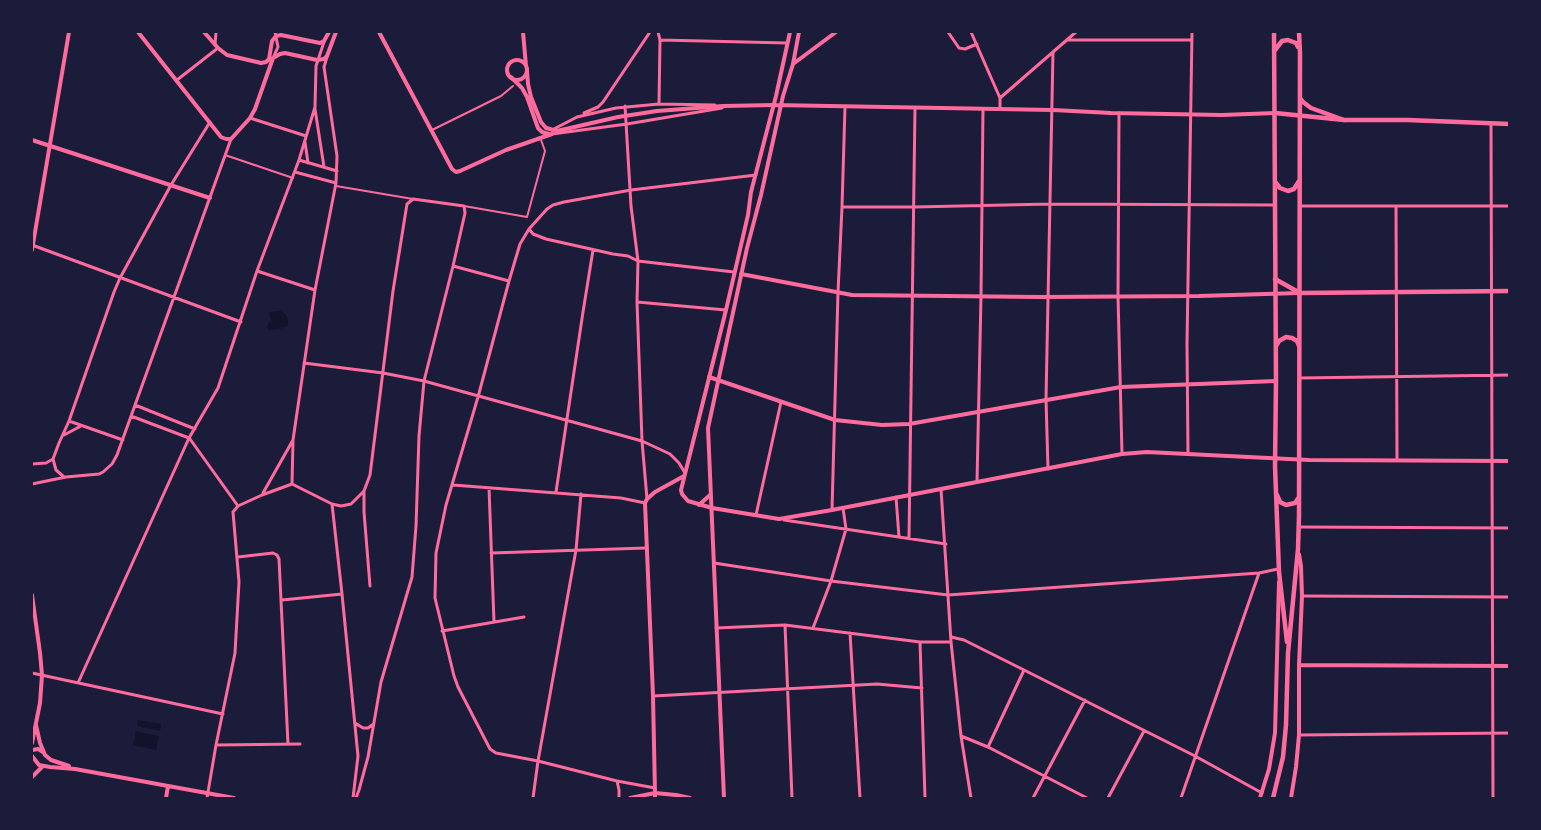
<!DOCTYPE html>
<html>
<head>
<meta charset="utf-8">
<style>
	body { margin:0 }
	#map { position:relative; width:1541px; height:830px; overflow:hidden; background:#1b1b3a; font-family:"IBM Plex Serif",serif }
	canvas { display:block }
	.frame { position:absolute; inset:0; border:33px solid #1b1b3a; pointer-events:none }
</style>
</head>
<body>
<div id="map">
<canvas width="1541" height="830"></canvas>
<div class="frame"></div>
</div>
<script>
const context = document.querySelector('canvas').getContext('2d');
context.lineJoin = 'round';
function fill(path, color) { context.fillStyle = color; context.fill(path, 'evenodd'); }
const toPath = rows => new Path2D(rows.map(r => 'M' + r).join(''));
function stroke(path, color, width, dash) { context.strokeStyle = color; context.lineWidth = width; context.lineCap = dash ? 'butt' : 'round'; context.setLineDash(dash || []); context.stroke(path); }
const water = toPath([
	[280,311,284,313,287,316,288,323,287,326,280,329,269,330,267,326,271,320,269,315,270,312],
	[138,720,161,724,160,731,137,726],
	[136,731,159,736,156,750,133,745]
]);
const pedestrian = toPath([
	[432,130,501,96,513,86],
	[225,155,293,178],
	[336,186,413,199],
	[464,206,527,217,545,151,540,137]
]);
const minor = toPath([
	[658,32,660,40,659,104],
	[948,32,959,48,965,49,977,44],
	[971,32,1000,98,1000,109],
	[660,40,787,43],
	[1067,40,1191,40],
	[215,45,216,32],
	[273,58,278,47,275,32],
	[177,80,218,48],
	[1000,98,1076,32],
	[625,106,631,206,638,261,637,302,642,441,647,499],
	[315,109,324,167],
	[584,113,598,107,603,102,650,32],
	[1119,113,1118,296,1122,454],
	[250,118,306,136],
	[1491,123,1493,798],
	[552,130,577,117,616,108,659,104,715,105],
	[552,134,627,124,722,108],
	[305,142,308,163],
	[299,160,337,171],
	[295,172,336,183],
	[1300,206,1510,206],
	[1396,206,1397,460],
	[842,207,914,207,1050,204,1274,205],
	[529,229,533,234,546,239,613,254,628,256,638,261,734,272],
	[32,245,241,322],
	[453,266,509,281],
	[257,271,315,290],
	[637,302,726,310],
	[304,363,383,373,424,381,642,441,670,454,679,463,685,473],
	[1300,378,1510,375],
	[135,405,195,429],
	[131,416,189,438],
	[69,421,123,440],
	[64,435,81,426],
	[190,439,238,506],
	[1188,454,1187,344,1192,32],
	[32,464,46,463,53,459],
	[1048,469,1046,399,1053,52],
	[64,477,56,470,53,459,59,443,69,421,114,292,120,278,171,185,210,122],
	[977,482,981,296,983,109],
	[32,484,66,477,99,474,103,472,112,464,117,455,231,139],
	[292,484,293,441],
	[453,485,621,498,645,503],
	[489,488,494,622],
	[941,489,951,642,961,736,971,798],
	[364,492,364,512,370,586],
	[556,492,583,312,593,250],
	[263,493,293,440,315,290,336,183,337,156,324,67,327,57],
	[896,497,899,537],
	[332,504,342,594,358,756,353,798],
	[238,506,262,495,292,484,332,504,341,506,351,504,364,491,370,475,393,291,407,204,413,199,464,206,465,213,453,266,424,381,419,436,416,526,412,577,381,682,368,757,359,790,356,798],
	[832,510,838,292,842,207,845,107],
	[756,515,781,402],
	[784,520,946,544],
	[1299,527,1510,528],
	[909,538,915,108],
	[491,553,646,548],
	[238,557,273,553,277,555,279,559,288,744],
	[714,563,831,581,948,595,1259,573,1278,569],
	[1302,596,1510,597],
	[282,600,342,594],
	[785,625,792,798],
	[716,628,785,625,920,642,951,642],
	[813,628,831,581,846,529,843,508],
	[442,631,524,617],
	[850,633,860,798],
	[951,637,964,640,1024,670,1195,756,1262,793],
	[920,642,925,798],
	[32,673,223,714],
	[78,683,189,438,218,388,257,271,299,160,315,107,316,66,324,42],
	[653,696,877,684,922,688],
	[355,723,363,728,368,728,372,725],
	[1299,735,1510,733],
	[961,736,988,747,1087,798],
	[216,745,300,744],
	[988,747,1024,670],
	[617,781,619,790,619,798],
	[655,788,617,781,538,761,496,753,490,749,458,687,454,676,435,598,436,553,446,505,478,397,509,281,520,244,529,229,547,209,553,205,564,202,631,190,756,175],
	[207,798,216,745,235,653,239,582,233,512,238,506],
	[533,798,538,761,576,550,581,494],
	[1033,798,1085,700],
	[1108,798,1144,731],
	[1181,798,1259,573]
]);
const tertiary = toPath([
	[138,32,221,137,226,139,231,139,250,118,255,109,273,58,280,54,285,53,317,60,324,59,327,56,336,32],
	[204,32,218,48,227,55,261,63,266,62,269,59,272,41,276,36,281,35,320,43,324,41,329,32],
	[379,32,452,169,456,172,460,171,506,150,552,134],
	[523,32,526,66],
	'507 70a10 10 0 1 1 20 0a10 10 0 1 1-20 0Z',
	[793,64,836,32],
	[527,71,528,84,531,97,541,122,546,128,557,131,618,117,657,111,723,106,774,105],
	[511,77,522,88,527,97,538,128,542,132,549,134],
	[32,140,210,198],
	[741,274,852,295,1040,297,1199,296,1299,293],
	[709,377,835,420,882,425,909,424,1121,387,1276,381],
	[712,508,779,519,832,510,1122,454,1147,452,1309,460,1510,461],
	[1299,665,1510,666],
	[32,777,43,766],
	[655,798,655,793,676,795,690,798],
	[1260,798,1269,769,1275,733,1279,582],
	[1291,798,1296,767,1299,735,1299,665,1302,596,1301,566,1299,554]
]);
const secondary = toPath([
	[774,105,1053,110,1111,113,1222,115,1275,113],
	[32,250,69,32],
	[699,505,710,495],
	[712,508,688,501,682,494,681,490,726,310,748,215,751,192,776,96,790,32],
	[32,595,40,653,42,675,40,703,32,743],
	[36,725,40,743,45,755,51,760,69,766],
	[32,750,38,749,43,752],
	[32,756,39,765,50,767,75,769,234,798],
	[166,798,168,786],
	[630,798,655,793,653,696,645,503,647,499,655,492,684,476],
	[724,798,708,428,747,248,761,195,783,96,793,64,799,32]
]);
const primary = toPath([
	[1275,113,1344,120,1407,120,1510,124],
	[1275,279,1300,293,1510,291]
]);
const trunk = toPath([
	[1274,32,1276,381,1275,466,1279,572,1287,642],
	[1275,50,1282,41,1288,40,1296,43,1298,47],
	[1300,98,1303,102,1311,108,1344,120],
	[1276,183,1280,188,1288,191,1294,189,1299,181],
	[1276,346,1279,341,1286,337,1292,338,1297,341,1299,346],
	[1277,495,1280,502,1286,505,1295,503,1299,497],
	[1273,798,1283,757,1286,725,1288,653,1298,549,1299,516,1300,53,1299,32]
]);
fill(water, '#12122b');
stroke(pedestrian, '#ff6b9d', 2);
stroke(minor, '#ff6b9d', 3);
stroke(tertiary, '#ff6b9d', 4);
stroke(secondary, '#ff6b9d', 4);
stroke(primary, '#ff6b9d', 4.5);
stroke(trunk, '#ff6b9d', 4.5);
</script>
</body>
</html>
